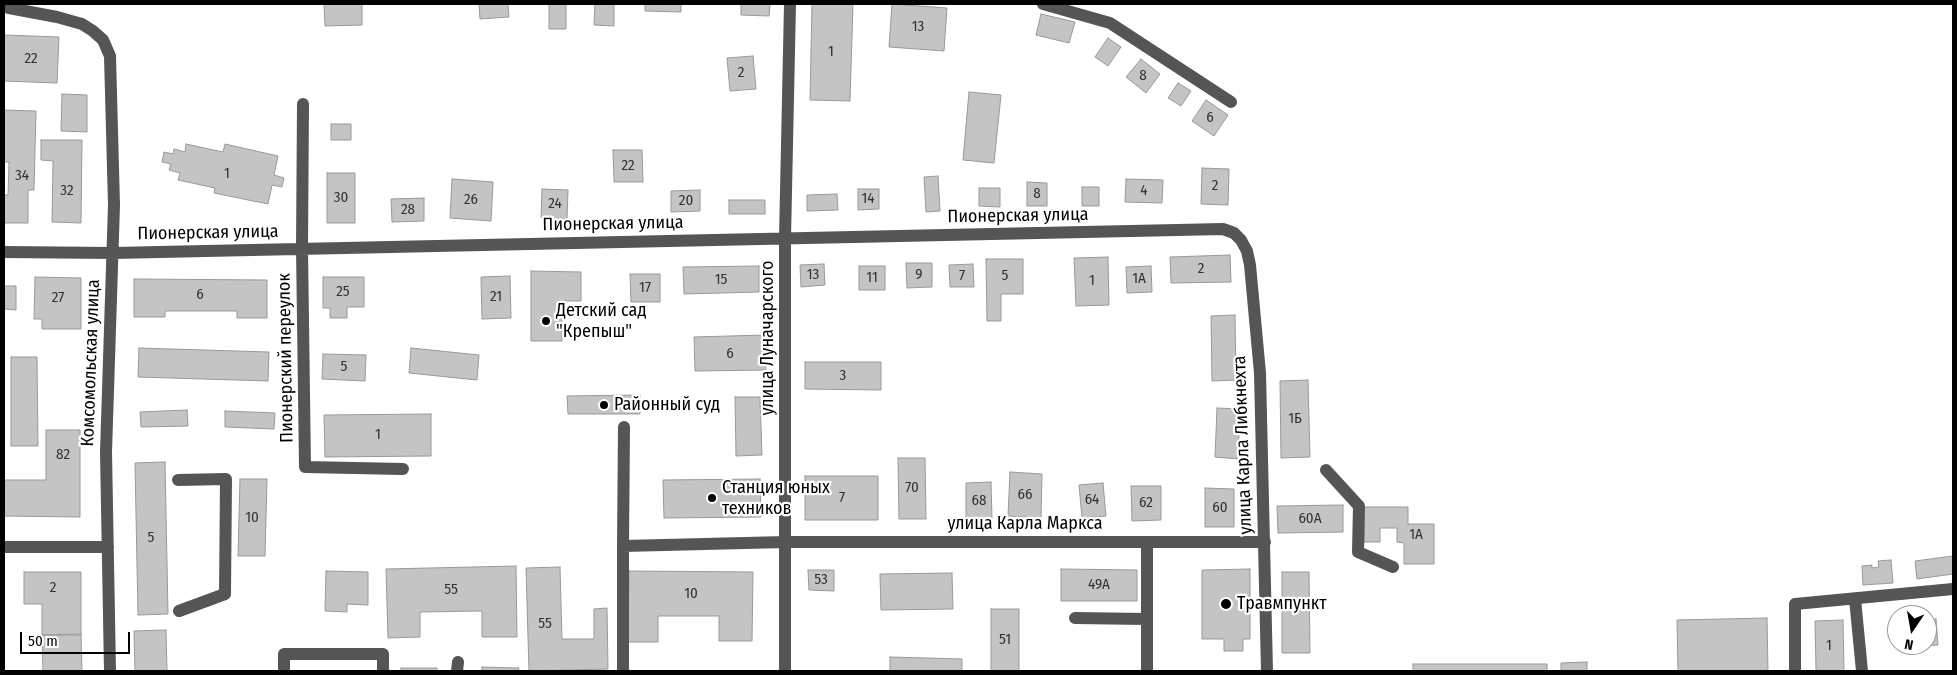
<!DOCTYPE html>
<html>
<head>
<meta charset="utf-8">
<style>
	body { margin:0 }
	#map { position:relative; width:1957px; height:675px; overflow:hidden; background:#fff; font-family:"Fira Sans Condensed",sans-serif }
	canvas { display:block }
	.frame { position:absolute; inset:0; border:5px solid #000; pointer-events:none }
	.north { position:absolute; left:1887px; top:605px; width:50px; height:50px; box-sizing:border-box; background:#fff; border:1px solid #999; border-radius:50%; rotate:192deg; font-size:14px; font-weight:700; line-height:20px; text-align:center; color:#000 }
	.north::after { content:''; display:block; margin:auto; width:18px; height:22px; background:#000; clip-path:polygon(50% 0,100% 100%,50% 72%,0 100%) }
	.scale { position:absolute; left:20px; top:632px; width:110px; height:22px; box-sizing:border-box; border:2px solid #000; border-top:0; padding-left:6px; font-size:15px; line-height:18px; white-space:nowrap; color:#000; -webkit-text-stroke:4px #fff; paint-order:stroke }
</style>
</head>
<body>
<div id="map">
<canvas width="1957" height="675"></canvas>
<div class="frame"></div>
<div class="north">N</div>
<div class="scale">50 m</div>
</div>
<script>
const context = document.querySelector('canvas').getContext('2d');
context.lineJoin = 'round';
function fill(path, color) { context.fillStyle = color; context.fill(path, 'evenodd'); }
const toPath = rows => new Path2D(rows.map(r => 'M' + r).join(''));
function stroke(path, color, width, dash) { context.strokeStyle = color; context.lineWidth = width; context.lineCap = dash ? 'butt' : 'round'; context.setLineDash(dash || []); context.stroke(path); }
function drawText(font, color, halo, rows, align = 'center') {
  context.font = font + ' "Fira Sans Condensed",sans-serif'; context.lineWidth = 4.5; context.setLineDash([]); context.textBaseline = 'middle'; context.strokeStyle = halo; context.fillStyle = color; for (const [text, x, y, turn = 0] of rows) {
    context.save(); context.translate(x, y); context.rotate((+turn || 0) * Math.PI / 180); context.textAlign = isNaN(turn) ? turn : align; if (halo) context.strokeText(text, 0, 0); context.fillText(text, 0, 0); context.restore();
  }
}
const building = toPath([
	[324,4,362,4,362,25,325,26,324,4],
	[479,4,508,4,509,17,480,19,479,4],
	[549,4,566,4,566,29,549,29,549,4],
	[595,4,614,4,614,26,594,25,595,4],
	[645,4,681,4,681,12,645,11,645,4],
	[741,4,770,4,769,16,741,15,741,4],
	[812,4,853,4,850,101,810,100,812,4],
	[892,4,947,8,944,51,889,47,892,4],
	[1041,14,1075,22,1069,43,1036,35,1041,14],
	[4,35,59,37,57,83,4,81,4,35],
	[1108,38,1121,47,1108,66,1095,57,1108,38],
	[753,56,756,89,730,91,727,58,753,56],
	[1141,59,1160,74,1146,93,1126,77,1141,59],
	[1178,83,1191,91,1181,106,1168,98,1178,83],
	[969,92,1001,95,994,163,963,160,969,92],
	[62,94,87,95,87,132,61,131,62,94],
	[1206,100,1228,115,1214,136,1192,121,1206,100],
	[4,110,36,111,34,190,28,190,28,223,4,223,4,195,8,195,9,162,4,162,4,110],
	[331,124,351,124,351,140,331,140,331,124],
	[41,140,82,140,81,223,52,222,53,161,41,160,41,140],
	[186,144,223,152,225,144,278,156,274,175,284,178,282,187,272,185,268,204,214,193,215,188,178,180,180,173,169,170,171,164,162,162,164,152,173,154,174,149,185,152,186,144],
	[613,150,642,150,643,182,614,182,613,150],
	[1202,168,1229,169,1228,205,1201,204,1202,168],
	[327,173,355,173,355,223,327,223,327,173],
	[938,176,940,211,926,212,924,177,938,176],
	[452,179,493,182,491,221,450,218,452,179],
	[1126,179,1163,180,1162,203,1125,202,1126,179],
	[1027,182,1047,183,1047,206,1027,206,1027,182],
	[1082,187,1099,187,1099,206,1082,206,1082,187],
	[979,188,1000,188,1000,207,979,206,979,188],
	[542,189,568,190,567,219,541,218,542,189],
	[858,189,879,189,879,209,858,210,858,189],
	[700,190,700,211,671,212,671,191,700,190],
	[837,194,838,210,807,211,807,195,837,194],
	[424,198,424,221,392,222,391,199,424,198],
	[729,200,765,200,765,214,729,214,729,200],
	[1230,255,1231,282,1171,283,1170,257,1230,255],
	[1108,257,1109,305,1076,306,1074,258,1108,257],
	[986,259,1023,259,1023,294,1001,294,1001,321,987,321,986,259],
	[906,263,932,263,932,287,907,288,906,263],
	[824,264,825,285,801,287,800,265,824,264],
	[973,264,974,287,950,287,949,265,973,264],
	[759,266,759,292,684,294,683,267,759,266],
	[859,266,885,266,885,290,859,290,859,266],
	[1151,266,1152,292,1127,293,1126,267,1151,266],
	[531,271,581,272,581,301,562,301,562,341,531,341,531,271],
	[630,274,660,274,660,302,631,302,630,274],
	[510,276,511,318,482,319,481,277,510,276],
	[35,277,81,278,81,329,42,329,42,319,34,319,35,277],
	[323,277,364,277,364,307,347,307,347,318,330,318,330,308,323,308,323,277],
	[134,279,267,280,267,318,237,318,237,311,165,311,165,317,134,317,134,279],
	[4,286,16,286,16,310,4,309,4,286],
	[1235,315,1236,380,1212,381,1211,316,1235,315],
	[765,335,766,370,695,371,694,337,765,335],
	[139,348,269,352,268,381,138,377,139,348],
	[411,348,479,355,477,380,409,373,411,348],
	[323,354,366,355,365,381,322,379,323,354],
	[11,357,37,357,38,446,11,446,11,357],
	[805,362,881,362,881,390,805,389,805,362],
	[1308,380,1310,457,1281,458,1280,381,1308,380],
	[640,395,640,414,568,414,567,396,640,395],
	[735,397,760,397,762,455,736,456,735,397],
	[1217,408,1240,409,1238,459,1215,457,1217,408],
	[187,410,188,426,141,427,140,412,187,410],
	[225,411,275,413,274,429,225,427,225,411],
	[431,414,431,456,325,457,324,415,431,414],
	[46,430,80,430,80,517,4,516,4,480,46,480,46,430],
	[898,458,925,458,926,519,899,519,898,458],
	[165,462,168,614,138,615,135,463,165,462],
	[1010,472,1042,474,1041,518,1008,516,1010,472],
	[805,476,878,476,878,520,805,520,805,476],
	[240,479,267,479,265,556,238,556,240,479],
	[760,479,761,517,664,518,663,480,760,479],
	[991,482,992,519,966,519,966,483,991,482],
	[1103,483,1106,516,1082,518,1079,485,1103,483],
	[1131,486,1161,486,1161,520,1132,521,1131,486],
	[1205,488,1234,489,1234,527,1205,527,1205,488],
	[1343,505,1343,532,1278,533,1277,506,1343,505],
	[1364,507,1408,507,1408,524,1434,524,1434,564,1404,564,1404,543,1397,542,1397,528,1380,528,1380,542,1364,542,1364,507],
	[1953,556,1953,574,1917,579,1915,561,1953,556],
	[1891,560,1893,583,1863,585,1862,566,1872,565,1872,568,1879,567,1878,561,1891,560],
	[516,566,517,637,482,637,482,611,420,612,420,637,388,638,386,569,516,566],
	[560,567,562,639,594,639,594,609,607,608,608,669,529,671,526,568,560,567],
	[1061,569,1137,570,1137,601,1061,601,1061,569],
	[1250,569,1250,639,1243,639,1243,651,1224,651,1224,639,1202,639,1202,570,1250,569],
	[808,570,834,570,834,591,809,590,808,570],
	[326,571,368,572,368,605,347,604,347,612,325,611,326,571],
	[629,571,753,572,752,641,719,641,719,616,658,616,658,642,628,642,629,571],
	[24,572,81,572,81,635,42,635,42,604,24,604,24,572],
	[1282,572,1309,572,1310,653,1282,653,1282,572],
	[952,573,953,609,881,610,880,574,952,573],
	[991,609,1019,609,1019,671,991,671,991,609],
	[1767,618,1768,671,1678,671,1677,620,1767,618],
	[1936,619,1938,645,1914,647,1914,645,1927,645,1927,620,1936,619],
	[1843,620,1844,671,1816,671,1815,621,1843,620],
	[166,630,167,671,135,671,134,631,166,630],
	[81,634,82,671,43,671,42,635,81,634],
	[890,657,962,659,962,671,890,671,890,657],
	[1587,662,1587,671,1561,671,1561,663,1587,662],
	[1413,664,1547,664,1547,671,1413,671,1413,664],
	[482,667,519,668,518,671,482,671,482,667],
	[401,668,437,668,437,671,401,671,401,668]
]);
const minor = toPath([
	[1043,4,1110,23,1231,102],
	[4,5,9,8,57,17,82,24,93,31,103,40,110,56,114,205,106,452,110,671],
	[303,104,302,248,305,467,403,469],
	[4,252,113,253,1223,229,1234,233,1241,240,1247,251,1250,265,1260,373,1267,671],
	[624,427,623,546,786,542,1265,542],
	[1326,470,1359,506,1358,552,1393,567],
	[178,480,226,479,225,594,179,611],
	[4,547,108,547],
	[1855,599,1862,671],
	[1075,618,1147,619,1147,542],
	[1147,619,1147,671],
	[284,671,284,654,383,654,383,671],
	[457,671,458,662],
	[623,671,623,546],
	[785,671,785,238,790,4],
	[1795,671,1795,604,1953,589]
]);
const markers = [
	[546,321,5,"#000"],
	[604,405,5,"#000"],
	[712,498,5,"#000"],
	[1226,604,6,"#000"]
];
const numberNames = [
	["13",918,27],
	["1",831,52],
	["22",31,59],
	["2",741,73],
	["8",1143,76],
	["6",1210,118],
	["22",628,166],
	["1",227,174],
	["34",22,176],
	["2",1215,186],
	["32",67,191],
	["4",1144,191],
	["8",1037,194],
	["30",341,198],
	["14",868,199],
	["26",471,200],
	["20",686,201],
	["24",555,204],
	["28",408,210],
	["2",1201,269],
	["13",813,275],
	["9",919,275],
	["7",962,276],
	["5",1005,276],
	["11",872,278],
	["1А",1139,279],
	["15",721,280],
	["1",1092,281],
	["17",645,288],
	["25",343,292],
	["6",200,295],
	["21",496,297],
	["27",58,298],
	["6",730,354],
	["5",344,367],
	["3",843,376],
	["1Б",1295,419],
	["1",378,435],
	["82",63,455],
	["70",912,488],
	["66",1025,495],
	["7",842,498],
	["64",1092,500],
	["68",979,501],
	["62",1146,503],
	["60",1220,508],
	["10",252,518],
	["60А",1310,519],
	["1А",1416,535],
	["5",151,538],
	["53",821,580],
	["49А",1099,585],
	["2",53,588],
	["55",451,590],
	["10",691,594],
	["55",545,624],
	["51",1005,640],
	["1",1829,646]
];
const streetNames = [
	["Пионерская улица",1018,216,-1],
	["Пионерская улица",613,224,-1],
	["Пионерская улица",208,233,-1],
	["улица Луначарского",768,338,-90],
	["Пионерский переулок",286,358,-91],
	["Комсомольская улица",91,363,-88],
	["улица Карла Либкнехта",1243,445,-92],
	["улица Карла Маркса",1025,524]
];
const poiNames = [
	["Детский сад",556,311],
	["\"Крепыш\"",556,332],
	["Районный суд",614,405],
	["Станция юных",722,488],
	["техников",722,509],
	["Травмпункт",1237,604]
];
fill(building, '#c4c4c4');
stroke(building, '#999', 1);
stroke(minor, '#555', 12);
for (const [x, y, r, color] of markers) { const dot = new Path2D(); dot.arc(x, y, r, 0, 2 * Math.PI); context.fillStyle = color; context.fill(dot); stroke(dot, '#fff', 2); }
drawText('15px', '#313131', null, numberNames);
drawText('18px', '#000', '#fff', streetNames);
drawText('18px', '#000', '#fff', poiNames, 'left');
</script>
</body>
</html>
